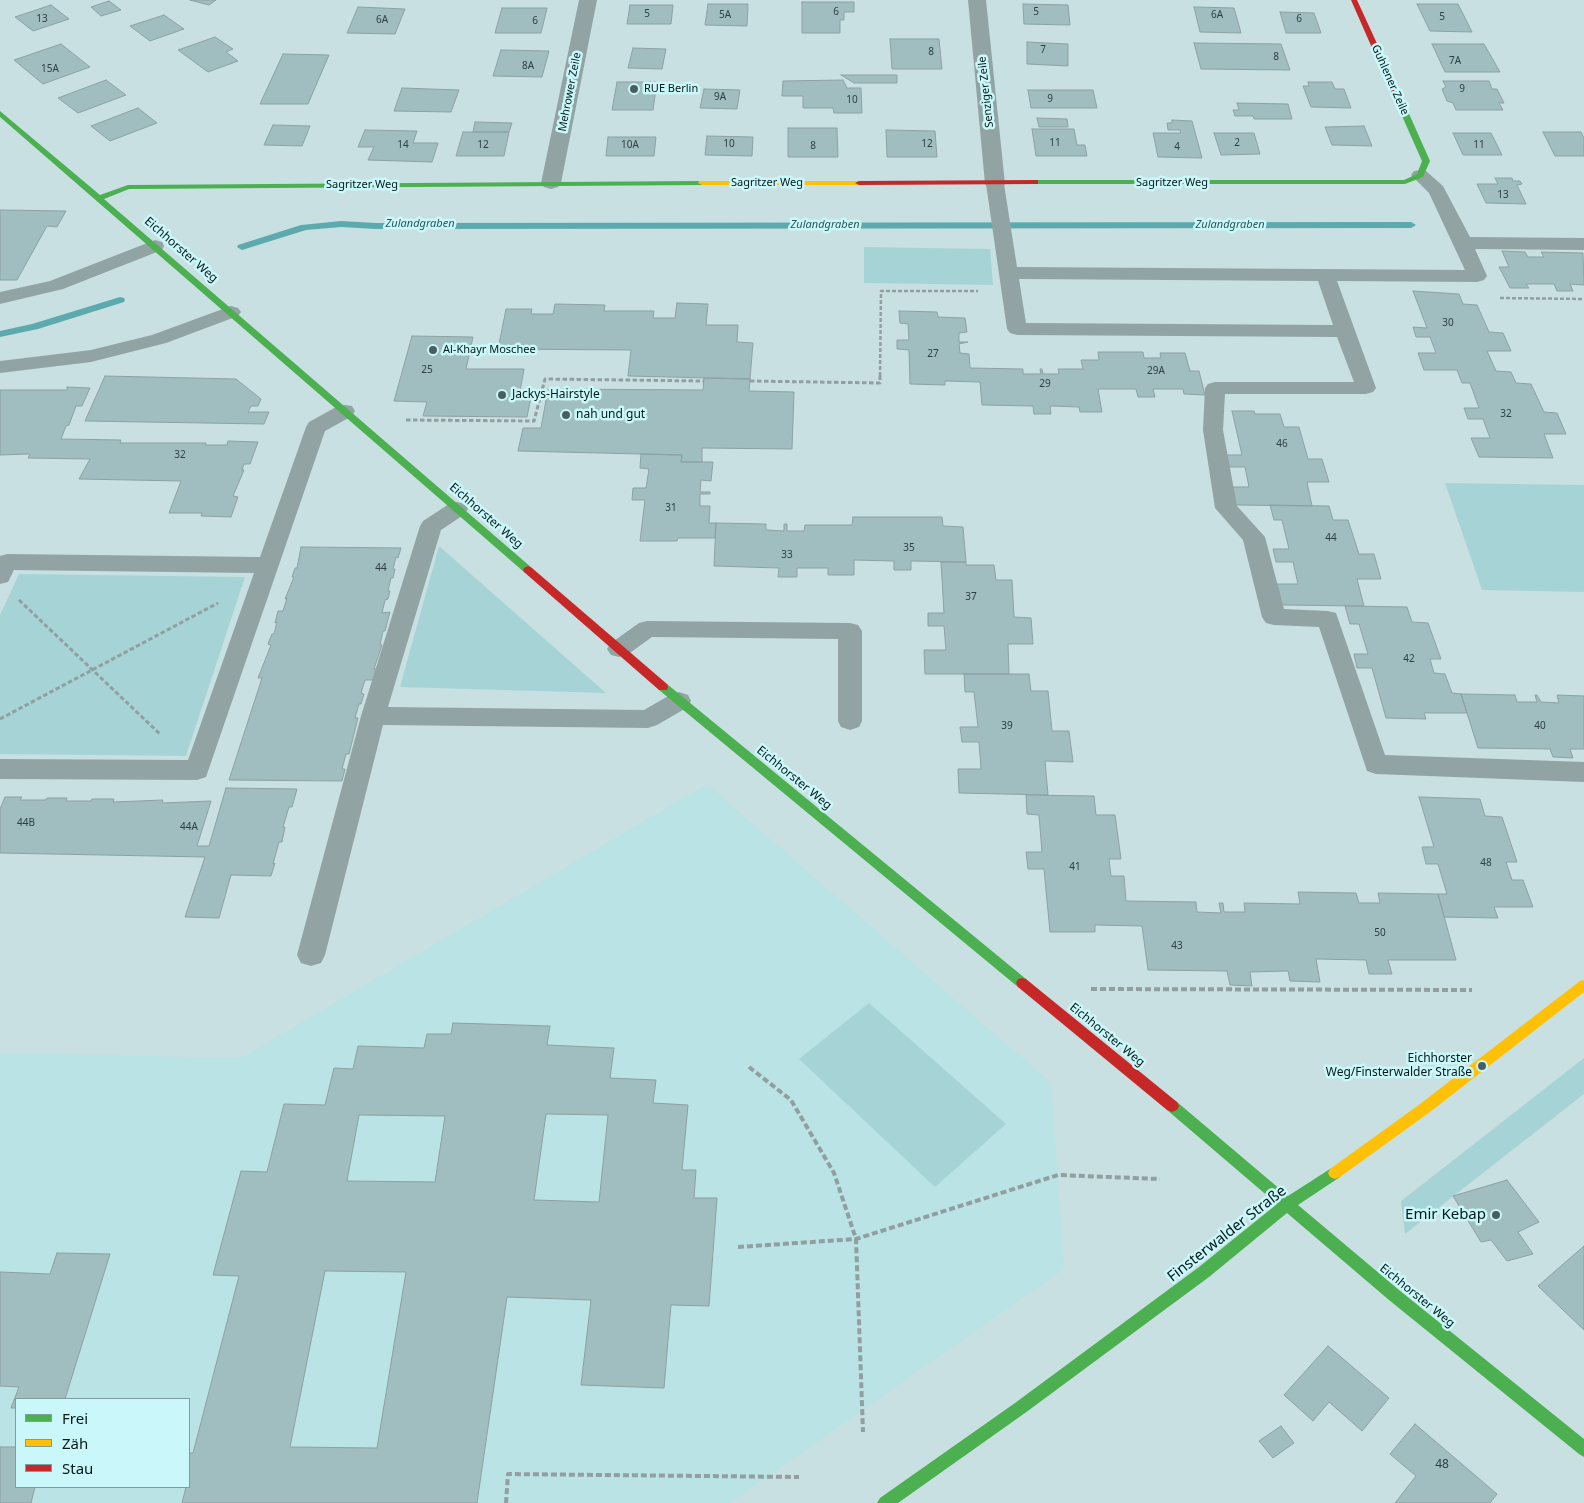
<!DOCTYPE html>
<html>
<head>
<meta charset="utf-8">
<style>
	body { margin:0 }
	#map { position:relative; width:1584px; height:1503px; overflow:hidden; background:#c8e0e2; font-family:"Noto Sans",sans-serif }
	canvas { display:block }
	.legend { position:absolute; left:15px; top:1398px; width:175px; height:90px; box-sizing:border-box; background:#caf8fa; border:1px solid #7c9ea0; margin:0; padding:6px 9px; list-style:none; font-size:15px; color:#071819 }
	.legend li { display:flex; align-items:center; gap:10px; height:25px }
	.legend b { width:25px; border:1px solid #7c9ea0 }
</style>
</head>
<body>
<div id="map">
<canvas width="1584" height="1503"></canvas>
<ul class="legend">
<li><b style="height:6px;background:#4caf50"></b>Frei</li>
<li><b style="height:6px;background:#ffc107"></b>Zäh</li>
<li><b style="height:6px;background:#c62828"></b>Stau</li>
</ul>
</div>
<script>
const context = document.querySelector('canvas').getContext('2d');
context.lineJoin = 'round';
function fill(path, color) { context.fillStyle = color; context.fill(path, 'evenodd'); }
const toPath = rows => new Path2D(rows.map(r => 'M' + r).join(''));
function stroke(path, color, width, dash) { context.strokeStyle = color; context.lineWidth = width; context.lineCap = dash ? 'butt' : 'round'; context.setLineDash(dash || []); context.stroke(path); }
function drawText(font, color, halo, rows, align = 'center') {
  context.font = font + ' "Noto Sans",sans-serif'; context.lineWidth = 5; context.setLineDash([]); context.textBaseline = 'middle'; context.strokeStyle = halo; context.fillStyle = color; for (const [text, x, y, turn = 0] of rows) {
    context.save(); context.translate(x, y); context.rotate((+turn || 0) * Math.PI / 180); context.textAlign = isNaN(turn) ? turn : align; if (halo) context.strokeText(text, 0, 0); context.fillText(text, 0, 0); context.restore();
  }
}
const built = toPath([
	[707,784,1051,1083,1064,1269,730,1503,0,1503,0,1053,241,1058],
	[16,1399,189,1399,189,1487,16,1487]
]);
const green = toPath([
	[864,247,990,249,993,285,864,283],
	[1445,483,1584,485,1584,592,1482,590],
	[439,546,606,693,400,687],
	[19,574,245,577,186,756,0,754,0,615],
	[869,1003,1006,1124,935,1187,799,1059],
	[1584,1058,1584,1094,1405,1234,1401,1201]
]);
const stream = toPath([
	[341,221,376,223,1411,222,1416,225,1411,228,376,229,341,227,306,230,242,250,237,247,238,245,301,225,341,221],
	[120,297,124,298,125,300,124,302,38,329,0,337,0,331,32,324,120,297]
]);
const building = toPath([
	[190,0,216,0,209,5,190,0],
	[109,1,121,10,101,16,91,7,109,1],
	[802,2,854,2,854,12,844,12,844,20,840,20,840,33,802,33,802,2],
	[708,4,748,4,747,26,705,25,708,4],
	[1023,4,1068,5,1070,25,1024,24,1023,4],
	[1417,4,1458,4,1472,32,1430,31,1417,4],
	[51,5,69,19,33,31,15,17,51,5],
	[630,5,673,5,671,24,627,24,630,5],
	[358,7,405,9,395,34,347,33,358,7],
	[1194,7,1234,8,1241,33,1200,32,1194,7],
	[502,8,547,8,541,33,495,33,502,8],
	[1280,12,1314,13,1321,33,1286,33,1280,12],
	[164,15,184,29,150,41,130,26,164,15],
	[215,37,233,49,226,52,238,61,208,72,178,50,215,37],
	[890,39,939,39,942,69,892,69,890,39],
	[1027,42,1068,44,1068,66,1027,64,1027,42],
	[1194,43,1281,44,1290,70,1201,69,1194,43],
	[61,44,90,67,43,84,14,60,61,44],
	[1432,44,1484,44,1500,72,1445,72,1432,44],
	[633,48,666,49,662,69,628,68,633,48],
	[501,50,549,51,542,77,493,76,501,50],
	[283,54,329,55,308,104,260,104,283,54],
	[841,75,897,75,897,83,854,83,841,75],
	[106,80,126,95,78,113,58,98,106,80],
	[843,80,847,88,861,88,862,113,834,113,833,108,803,108,803,96,782,96,783,81,843,80],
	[1443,81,1489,81,1492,89,1497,89,1504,103,1499,103,1503,110,1456,110,1453,103,1447,101,1442,89,1446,87,1443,81],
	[617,82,657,82,653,110,612,110,617,82],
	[1308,82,1332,82,1335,89,1344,89,1351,108,1311,107,1303,86,1309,86,1308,82],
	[402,88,459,90,451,112,394,111,402,88],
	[704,89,740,90,737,109,700,108,704,89],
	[1028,90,1093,90,1097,108,1031,108,1028,90],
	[1237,103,1288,104,1292,119,1254,119,1253,116,1235,116,1233,110,1239,110,1237,103],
	[138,108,157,123,110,141,91,126,138,108],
	[1037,118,1067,119,1068,127,1039,127,1037,118],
	[1172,120,1192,121,1202,158,1158,157,1153,133,1181,133,1180,130,1168,130,1167,123,1172,123,1172,120],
	[475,122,512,123,509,132,473,132,475,122],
	[273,125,310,126,302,146,264,145,273,125],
	[1364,126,1372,146,1332,145,1325,127,1364,126],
	[788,128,837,128,838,157,788,157,788,128],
	[1032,129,1074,129,1077,145,1085,145,1087,156,1036,156,1032,129],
	[365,130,417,131,413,143,438,143,432,162,368,160,374,147,358,147,365,130],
	[886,130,935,131,937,157,887,157,886,130],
	[463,132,509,132,504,156,456,156,463,132],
	[1543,132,1581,132,1584,138,1584,156,1555,156,1543,132],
	[1214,133,1254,133,1260,154,1221,155,1214,133],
	[1453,133,1491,133,1502,155,1463,155,1453,133],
	[707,136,753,137,752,156,705,155,707,136],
	[608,137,656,137,654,156,606,156,608,137],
	[1495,178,1512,178,1513,181,1520,181,1522,184,1517,185,1526,204,1486,203,1477,184,1498,184,1495,178],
	[0,210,66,211,57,227,47,226,17,280,0,280,0,210],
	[1502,251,1525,252,1528,257,1544,257,1541,252,1583,253,1584,285,1570,284,1573,291,1557,291,1554,284,1526,284,1529,288,1510,288,1499,267,1509,267,1502,251],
	[1413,291,1459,294,1463,304,1477,305,1489,332,1503,333,1511,351,1487,351,1496,371,1511,372,1516,383,1531,384,1544,412,1557,413,1566,434,1544,434,1553,458,1479,457,1471,438,1490,438,1483,419,1468,419,1464,408,1479,408,1470,383,1462,383,1457,370,1424,370,1418,353,1436,353,1430,337,1416,337,1413,327,1427,328,1413,291],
	[677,303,708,304,706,325,738,325,737,342,753,343,750,379,628,376,631,350,498,349,506,309,532,309,531,314,553,314,555,304,605,305,604,311,654,311,653,318,675,318,677,303],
	[899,311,937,312,938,317,965,318,967,332,959,333,959,342,968,342,959,344,960,353,969,354,970,368,1023,369,1023,374,1041,374,1040,369,1042,369,1043,374,1059,374,1058,369,1083,369,1081,360,1099,360,1098,352,1143,352,1144,358,1161,358,1160,353,1185,353,1190,371,1199,371,1205,395,1184,394,1183,389,1153,389,1155,397,1138,397,1136,389,1098,389,1102,412,1080,412,1079,407,1050,406,1051,414,1034,414,1033,406,982,405,980,382,945,381,945,385,910,384,909,350,897,349,897,340,909,340,908,324,900,323,899,311],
	[412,336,473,337,466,369,524,369,519,397,531,397,527,417,423,416,427,402,394,401,412,336],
	[105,376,236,379,261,399,258,406,251,406,248,412,269,412,264,424,85,421,105,376],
	[704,378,750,379,749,391,794,392,792,449,702,448,702,462,681,462,682,455,518,451,523,428,541,428,548,389,703,390,704,378],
	[67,387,90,388,82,406,76,406,69,425,66,426,61,439,121,440,120,443,206,443,205,445,227,445,228,441,258,442,250,464,244,464,242,470,244,470,233,496,238,497,231,517,201,516,202,513,169,513,181,481,79,479,90,459,28,458,30,454,0,455,0,390,67,390,67,387],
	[1232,411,1254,411,1255,414,1280,414,1284,427,1299,427,1308,459,1322,459,1329,482,1307,482,1312,506,1235,505,1230,487,1249,487,1245,467,1229,467,1227,455,1242,455,1232,411],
	[641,454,682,455,681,462,713,462,711,481,701,480,700,492,710,492,710,494,700,494,700,506,710,506,709,523,716,523,715,538,678,538,677,541,640,541,645,500,632,500,633,488,646,488,649,469,640,468,641,454],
	[1270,505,1329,506,1333,520,1348,520,1359,554,1374,554,1381,579,1357,579,1364,606,1282,605,1277,584,1298,584,1293,562,1276,562,1273,549,1289,549,1282,520,1274,520,1270,505],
	[853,517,942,517,943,526,963,527,966,562,911,561,911,570,894,570,894,561,854,560,854,575,828,575,828,568,797,568,797,577,778,577,779,568,714,566,716,523,766,524,766,530,784,531,784,524,787,524,787,531,804,531,805,525,852,525,853,517],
	[301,547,401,548,398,558,396,557,393,569,395,569,393,578,391,578,388,591,390,591,388,599,385,600,382,613,390,612,385,631,383,631,380,645,382,645,374,669,376,669,374,680,365,680,361,693,364,694,361,704,359,704,355,718,358,718,349,754,346,754,342,769,345,769,342,781,229,780,262,678,258,678,271,645,268,644,272,634,274,634,277,622,275,623,278,611,283,611,287,598,285,599,294,577,292,577,295,568,297,568,301,547],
	[941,562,966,562,966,565,994,565,996,580,1012,580,1014,617,1031,618,1033,644,1008,644,1009,674,925,674,924,650,946,650,944,626,928,626,928,613,944,613,941,562],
	[1345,606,1407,607,1412,622,1428,623,1441,659,1430,659,1434,673,1445,674,1452,693,1461,694,1467,713,1424,713,1426,719,1386,718,1372,668,1357,668,1354,654,1368,654,1359,624,1350,624,1345,606],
	[964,674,1029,674,1031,691,1048,691,1052,731,1069,731,1073,762,1045,761,1048,795,959,793,958,769,981,769,979,742,962,742,960,727,978,727,974,692,965,692,964,674],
	[1461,694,1515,695,1517,702,1537,702,1535,695,1537,695,1541,702,1559,703,1557,695,1584,696,1584,749,1570,749,1573,758,1553,757,1550,749,1478,748,1461,694],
	[226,788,297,789,292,807,289,807,283,827,285,827,282,842,279,842,273,864,275,863,271,876,231,875,219,918,185,917,205,857,0,853,0,809,5,797,22,797,20,800,46,800,47,798,67,798,66,801,91,801,92,799,114,799,113,802,163,800,162,803,211,801,197,846,209,846,226,788],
	[1026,795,1094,796,1096,815,1115,815,1121,859,1109,859,1111,876,1124,876,1126,901,1196,902,1197,912,1221,913,1219,903,1223,903,1224,912,1245,912,1244,903,1300,904,1298,892,1356,893,1359,903,1380,903,1378,893,1438,894,1456,960,1388,960,1392,974,1369,974,1366,960,1316,959,1320,982,1290,981,1288,971,1250,972,1252,986,1230,985,1227,971,1148,970,1142,926,1095,925,1095,932,1050,932,1044,869,1028,869,1026,852,1042,852,1039,815,1027,814,1026,795],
	[1419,797,1480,799,1485,816,1502,817,1517,862,1506,862,1512,880,1523,880,1533,907,1494,907,1498,918,1444,917,1438,894,1447,894,1438,864,1426,864,1422,847,1434,847,1419,797],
	[453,1023,550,1026,547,1045,614,1048,610,1078,656,1080,653,1103,688,1105,682,1170,696,1170,694,1198,717,1198,709,1306,671,1305,664,1388,581,1385,591,1300,507,1297,477,1503,182,1503,186,1487,189,1487,189,1453,193,1453,239,1276,213,1275,241,1171,267,1172,284,1104,325,1105,334,1068,353,1069,358,1046,424,1048,427,1034,451,1034,453,1023],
	[546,1114,608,1115,599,1202,534,1200,546,1114],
	[359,1115,445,1116,435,1182,347,1181,359,1115],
	[325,1271,406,1272,377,1448,290,1447,325,1271],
	[1507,1180,1539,1222,1518,1232,1533,1254,1507,1261,1491,1240,1481,1242,1453,1196,1507,1180],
	[1584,1246,1584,1330,1538,1286,1584,1246],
	[57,1253,110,1254,65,1399,16,1399,16,1408,11,1408,19,1387,0,1386,0,1272,50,1274,57,1253],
	[1328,1346,1389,1398,1362,1431,1329,1402,1313,1421,1284,1395,1328,1346],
	[1415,1424,1497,1494,1490,1503,1395,1503,1416,1476,1390,1454,1415,1424],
	[1281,1426,1294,1443,1273,1458,1259,1441,1281,1426],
	[0,1447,16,1447,16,1487,35,1487,31,1503,0,1503,0,1447]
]);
const pathFar2 = toPath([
	[1500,298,1584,299],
	[880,376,881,291,978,291]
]);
const pathFar1 = toPath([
	[750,381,880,383,880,375],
	[406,420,534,421,545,379,704,381],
	[19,600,161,735],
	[0,719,218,603]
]);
const path = toPath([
	[1091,989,1472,990],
	[749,1067,791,1100,834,1173,856,1239,863,1432],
	[738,1247,856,1239,1058,1175,1160,1179],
	[506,1503,508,1474,799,1477]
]);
const lane = toPath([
	[1420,170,1426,171,1443,186,1470,237,1584,238,1584,250,1475,249,1487,276,1484,280,1477,282,1337,281,1376,388,1373,392,1366,394,1225,394,1223,430,1237,506,1265,537,1284,609,1328,611,1336,613,1385,755,1584,762,1584,782,1376,774,1367,771,1319,627,1274,625,1266,623,1262,617,1243,540,1215,508,1203,430,1205,388,1208,384,1215,382,1354,382,1337,337,1017,335,1010,333,1007,329,986,184,989,180,995,179,1001,180,1004,184,1017,267,1465,270,1429,193,1411,175,1414,171,1420,170],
	[1019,279,1318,281,1333,325,1026,323,1019,279],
	[155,240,162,242,164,246,162,250,63,289,0,304,0,292,50,281,155,240],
	[231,306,238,308,241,312,238,316,166,343,91,362,0,373,0,361,91,350,152,335,231,306],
	[345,405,352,406,355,411,352,416,325,431,206,777,197,780,0,779,0,759,188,760,254,573,14,570,8,582,0,584,0,556,7,554,260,557,306,427,309,422,338,406,345,405],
	[457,502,465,504,468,509,465,514,441,530,388,707,644,710,670,695,679,692,688,695,691,701,688,707,657,725,648,728,383,725,325,955,321,963,311,966,301,963,297,955,361,716,420,526,423,521,449,504,457,502],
	[647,621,850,623,858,625,862,631,862,721,859,727,850,730,841,727,838,721,838,639,652,637,627,655,619,657,611,655,607,649,611,643,639,623,647,621]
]);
const street = toPath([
	[579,0,597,0,561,183,558,187,551,189,544,187,541,183,579,0],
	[968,0,986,0,1005,184,1002,188,995,190,988,188,985,184,968,0]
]);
const fast = toPath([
	[1395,96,1402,98,1430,161,1423,177,1405,184,1035,184,1031,182,1035,180,1404,180,1417,174,1422,161,1394,98,1395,96],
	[0,111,100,195,128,185,702,181,706,183,702,185,129,189,104,199,532,568,533,570,532,572,528,574,524,572,0,117,0,111],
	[663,683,667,684,1026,979,1028,983,1026,987,1022,988,1018,987,659,690,658,687,659,684,663,683],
	[1172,1100,1177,1102,1288,1196,1330,1169,1335,1167,1340,1169,1342,1173,1340,1177,1298,1205,1399,1290,1584,1439,1584,1457,1579,1454,1389,1300,1287,1213,1209,1277,1025,1413,898,1503,877,1503,880,1498,1015,1403,1199,1267,1277,1204,1167,1110,1165,1106,1167,1102,1172,1100]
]);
const slow = toPath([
	[699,181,859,181,863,183,859,185,702,185,698,183,699,181],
	[1584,980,1584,992,1430,1112,1340,1177,1335,1179,1330,1177,1328,1173,1330,1169,1420,1104,1580,981,1584,980]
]);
const jam = toPath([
	[1351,0,1357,0,1402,98,1401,100,1394,98,1351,0],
	[1035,180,1038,180,1038,184,859,185,855,183,859,181,1035,180],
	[528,566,532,568,667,684,668,687,667,690,659,690,524,572,523,570,524,568,528,566],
	[1022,978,1026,979,1177,1102,1179,1106,1177,1110,1172,1112,1167,1110,1018,987,1016,983,1018,979,1022,978]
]);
const markers = [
	[634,89,5,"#4b5e5f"],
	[433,350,5,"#4b5e5f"],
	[502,395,5,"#4b5e5f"],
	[566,415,5,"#4b5e5f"],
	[1482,1066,5,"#4b5e5f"],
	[1496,1215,5,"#4b5e5f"]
];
const numberNames = [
	["6",836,12],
	["5",1036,12],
	["5",647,14],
	["5A",725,15],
	["6A",1217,15],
	["5",1442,17],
	["13",42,19],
	["6",1299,19],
	["6A",382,20],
	["6",535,21],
	["7",1043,50],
	["8",931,52],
	["8",1276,57],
	["7A",1455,61],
	["8A",528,66],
	["15A",50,69],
	["9",1462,89],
	["9A",720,97],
	["9",1050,99],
	["10",852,100],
	["11",1055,143],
	["2",1237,143],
	["10",729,144],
	["12",927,144],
	["14",403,145],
	["12",483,145],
	["10A",630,145],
	["11",1479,145],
	["8",813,146],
	["4",1177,147],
	["13",1503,195],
	["30",1448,323],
	["27",933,354],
	["25",427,370],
	["29A",1156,371],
	["29",1045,384],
	["32",1506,414],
	["46",1282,444],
	["32",180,455],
	["31",671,508],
	["44",1331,538],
	["35",909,548],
	["33",787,555],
	["44",381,568],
	["37",971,597],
	["42",1409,659],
	["39",1007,726],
	["40",1540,726],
	["44B",26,823],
	["44A",189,827],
	["48",1486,863],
	["41",1075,867],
	["50",1380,933],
	["43",1177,946]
];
const farStreetnames = [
	["Guhlener Zeile",1390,80,66],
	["Mehrower Zeile",570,92,-79],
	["Senziger Zeile",986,92,-96],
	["Sagritzer Weg",767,183],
	["Sagritzer Weg",1172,183],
	["Sagritzer Weg",362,185]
];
const farPoinames = [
	["RUE Berlin",644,89],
	["Al-Khayr Moschee",443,350]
];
const farWaternames = [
	["Zulandgraben",420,224],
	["Zulandgraben",825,225],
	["Zulandgraben",1230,225]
];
const streetNames = [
	["Eichhorster Weg",181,250,41],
	["Eichhorster Weg",486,516,41],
	["Eichhorster Weg",794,778,39],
	["Eichhorster Weg",1107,1035,39],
	["Eichhorster Weg",1417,1296,39]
];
const poiNames = [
	["Jackys-Hairstyle",512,395],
	["nah und gut",576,415],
	["Eichhorster",1472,1059,"right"],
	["Weg/Finsterwalder Straße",1472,1073,"right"]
];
const nearNumbernames = [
	["48",1442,1465]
];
const nearPoinames = [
	["Emir Kebap",1486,1215]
];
const nearStreetnames = [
	["Finsterwalder Straße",1227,1234,-38]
];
fill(built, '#b9e3e5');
fill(green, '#a6d4d6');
fill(stream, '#5caaae');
fill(building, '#a0bdbf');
stroke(building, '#8ea1a2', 1);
stroke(pathFar2, '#919fa1', 2.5, [4, 2]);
stroke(pathFar1, '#919fa1', 3, [4.5, 2.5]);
stroke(path, '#919fa1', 4, [6, 3]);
fill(lane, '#92a3a4');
fill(street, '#92a3a4');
fill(fast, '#4caf50');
fill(slow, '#ffc107');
fill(jam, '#c62828');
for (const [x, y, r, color] of markers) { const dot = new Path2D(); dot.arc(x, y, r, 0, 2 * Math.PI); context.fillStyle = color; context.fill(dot); stroke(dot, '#caf8fa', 2); }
drawText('10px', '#2d4142', null, numberNames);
drawText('11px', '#071819', '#caf8fa', farStreetnames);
drawText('11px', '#071819', '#caf8fa', farPoinames, 'left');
drawText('italic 11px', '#2a5557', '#caf8fa', farWaternames);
drawText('12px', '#071819', '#caf8fa', streetNames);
drawText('12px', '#071819', '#caf8fa', poiNames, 'left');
drawText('12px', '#2d4142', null, nearNumbernames);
drawText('15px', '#071819', '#caf8fa', nearPoinames, 'right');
drawText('15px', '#071819', '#caf8fa', nearStreetnames);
</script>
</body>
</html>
